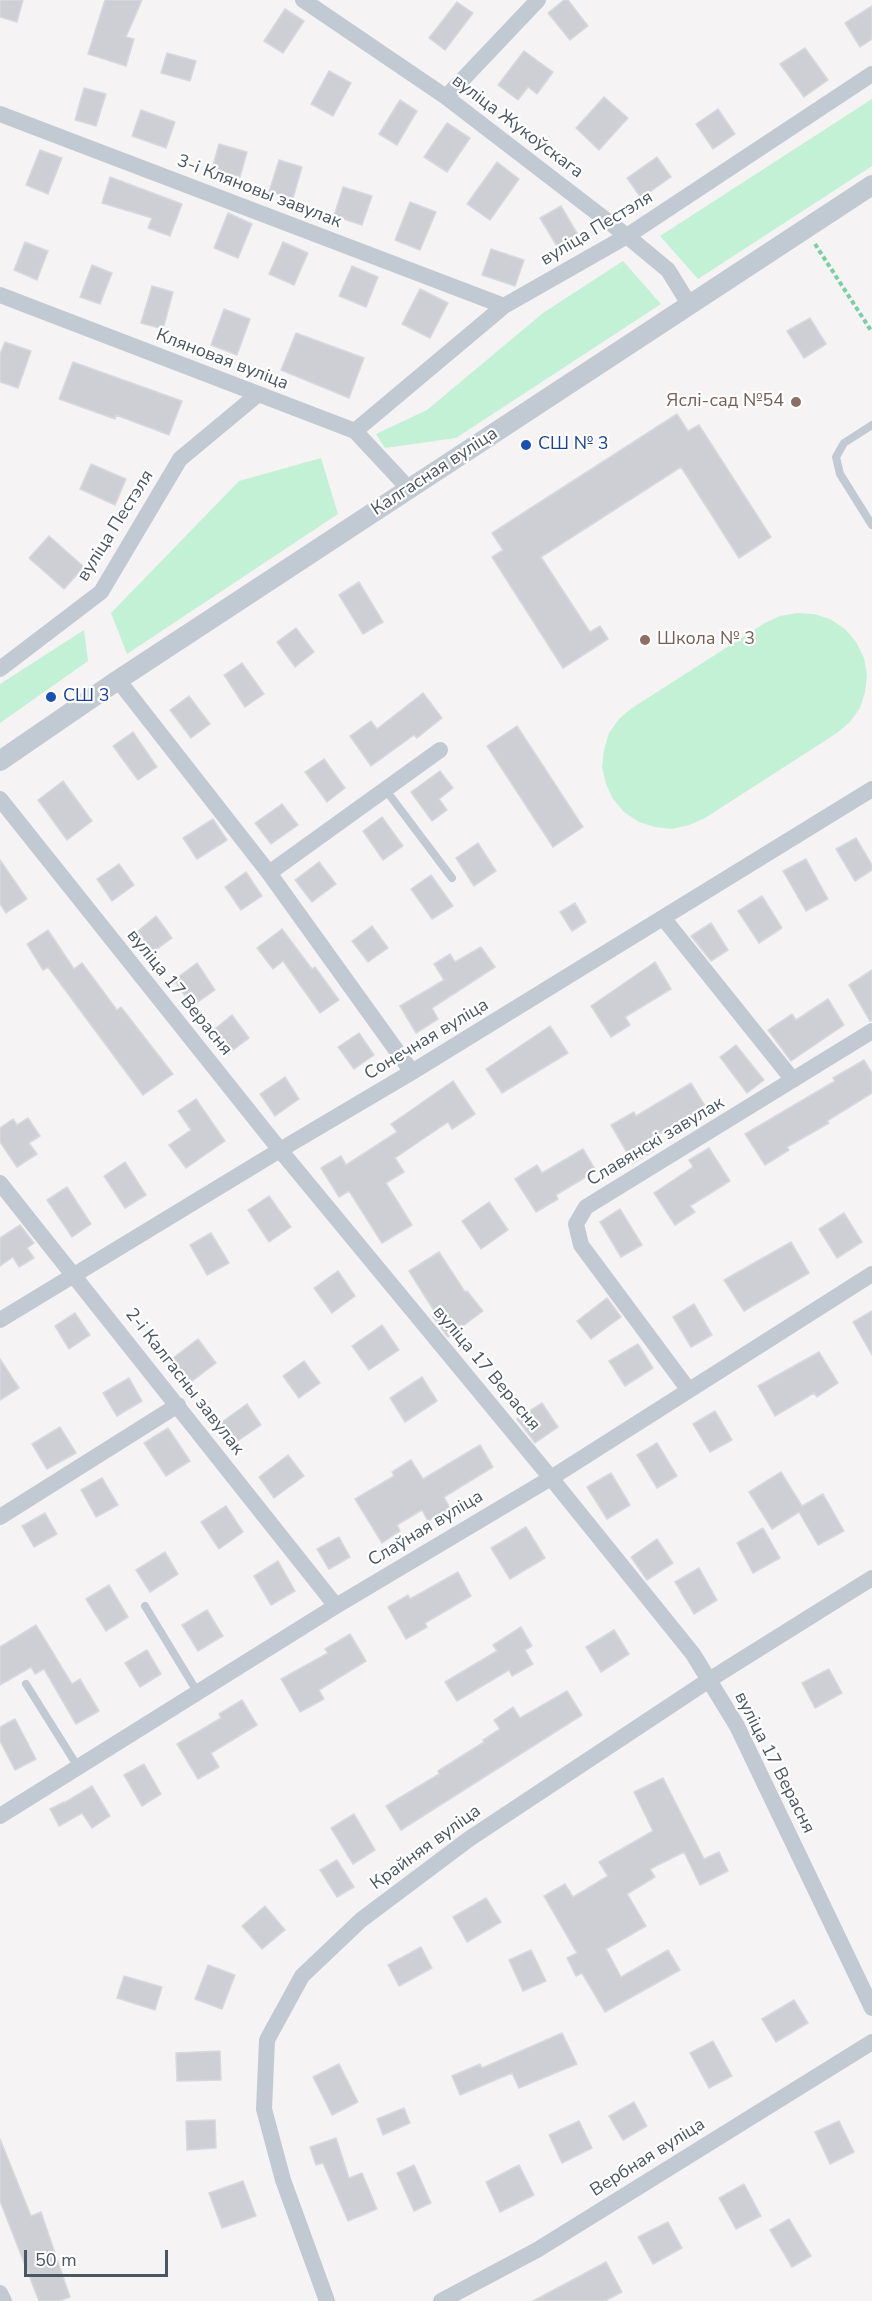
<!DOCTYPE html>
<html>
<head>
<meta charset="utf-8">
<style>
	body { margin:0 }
	#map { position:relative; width:872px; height:2301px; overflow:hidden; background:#f5f3f3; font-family:"Nunito Sans",sans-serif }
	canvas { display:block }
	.scale { position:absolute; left:24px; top:2250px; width:144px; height:27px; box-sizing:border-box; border:3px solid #4a5661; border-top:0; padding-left:8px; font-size:18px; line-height:21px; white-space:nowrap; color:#4a5661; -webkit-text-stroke:4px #fff; paint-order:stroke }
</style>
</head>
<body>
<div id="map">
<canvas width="872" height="2301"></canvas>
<div class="scale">50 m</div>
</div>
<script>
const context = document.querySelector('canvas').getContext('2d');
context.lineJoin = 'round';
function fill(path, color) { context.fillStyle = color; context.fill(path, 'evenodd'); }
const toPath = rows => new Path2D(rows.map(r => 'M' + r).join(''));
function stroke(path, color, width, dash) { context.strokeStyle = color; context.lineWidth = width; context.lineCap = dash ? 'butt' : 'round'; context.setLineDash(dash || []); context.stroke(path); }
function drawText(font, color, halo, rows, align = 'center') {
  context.font = font + ' "Nunito Sans",sans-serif'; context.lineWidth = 4.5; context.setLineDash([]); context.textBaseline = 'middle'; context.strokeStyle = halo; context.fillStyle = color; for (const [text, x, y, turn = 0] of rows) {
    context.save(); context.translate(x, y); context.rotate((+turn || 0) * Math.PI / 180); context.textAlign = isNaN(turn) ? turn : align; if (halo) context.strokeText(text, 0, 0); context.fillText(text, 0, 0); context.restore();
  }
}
const green = toPath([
	[872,99,872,166,698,279,660,236],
	[623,261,661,304,456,438,385,448,376,434,427,410,543,313],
	[321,458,338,514,127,654,111,613,239,481],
	[797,613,814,614,830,619,845,629,856,642,864,658,867,675,865,692,860,708,850,722,837,733,705,818,689,825,672,829,655,827,639,822,624,812,613,799,606,784,602,767,604,750,609,733,619,719,632,708,765,623,780,616],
	[84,630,88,661,0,723,0,684]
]);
const building = toPath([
	[0,0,23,0,17,22,0,17,0,0],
	[105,0,142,0,126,37,134,39,126,66,88,54,105,0],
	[564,0,568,0,588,26,570,40,548,13,564,0],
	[457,2,473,13,445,50,429,38,457,2],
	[872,6,872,39,860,47,845,23,872,6],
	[285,9,304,21,283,53,264,41,285,9],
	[805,48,828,80,804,97,780,64,805,48],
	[524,51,553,72,537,94,528,87,518,100,498,85,524,51],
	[167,53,196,61,190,81,161,73,167,53],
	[329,71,351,83,333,116,311,104,329,71],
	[84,88,106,94,96,126,75,120,84,88],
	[604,97,628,118,599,150,576,128,604,97],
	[400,100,417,111,397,145,379,134,400,100],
	[718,109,735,134,713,149,696,124,718,109],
	[141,110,175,122,166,148,132,136,141,110],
	[447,123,470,138,447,172,424,157,447,123],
	[219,144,247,152,240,177,212,169,219,144],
	[40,150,62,158,48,194,26,185,40,150],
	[657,157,671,177,641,198,627,178,657,157],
	[279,160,302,167,293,198,269,192,279,160],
	[497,162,519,179,490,220,467,204,497,162],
	[110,177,182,204,170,236,148,228,152,218,102,203,110,177],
	[343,187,372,196,362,225,334,216,343,187],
	[410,202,436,212,420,250,395,240,410,202],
	[561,206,578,235,558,248,540,218,561,206],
	[228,213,252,224,238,258,214,248,228,213],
	[25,242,48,251,37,280,14,270,25,242],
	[283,242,308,253,294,285,269,274,283,242],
	[491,249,524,260,515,286,482,275,491,249],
	[92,265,112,273,100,304,80,297,92,265],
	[352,266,378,277,366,307,339,296,352,266],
	[152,286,173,292,163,329,141,323,152,286],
	[420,289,448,303,430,338,402,324,420,289],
	[224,309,250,319,237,355,211,345,224,309],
	[810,318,826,344,804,358,787,331,810,318],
	[296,333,364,358,349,398,281,370,296,333],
	[5,342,31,351,18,388,0,382,0,354,5,342],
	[73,362,182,401,169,435,116,415,115,419,59,399,73,362],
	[677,414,688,431,699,425,771,537,739,558,681,467,541,557,590,632,600,626,608,639,563,668,492,557,503,550,492,533,677,414],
	[91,464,126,479,115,505,80,489,91,464],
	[49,536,84,567,64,589,29,558,49,536],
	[359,582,383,622,363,634,339,595,359,582],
	[296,628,314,652,295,667,277,642,296,628],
	[242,663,264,694,245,707,224,675,242,663],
	[423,693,442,718,417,738,414,735,371,766,350,736,371,721,377,729,423,693],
	[189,696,210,724,191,738,170,710,189,696],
	[517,726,583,827,553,847,487,746,517,726],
	[133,732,157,767,138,780,113,746,133,732],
	[324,759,345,788,327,802,305,772,324,759],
	[440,771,453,788,439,799,447,810,432,821,411,792,440,771],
	[63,781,92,821,67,840,38,800,63,781],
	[282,804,298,825,271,844,255,823,282,804],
	[382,817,403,846,383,860,363,831,382,817],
	[213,819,227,840,197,859,183,838,213,819],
	[856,838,872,865,872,870,855,881,836,849,856,838],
	[478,843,496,871,474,886,456,858,478,843],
	[806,859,828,899,806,911,783,871,806,859],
	[0,860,27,899,6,913,0,904,0,860],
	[319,862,336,884,312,902,295,880,319,862],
	[119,864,134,885,112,901,97,879,119,864],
	[246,872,262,896,241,910,225,887,246,872],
	[431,875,453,906,432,919,411,889,431,875],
	[762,896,782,928,759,943,738,911,762,896],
	[575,903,586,922,572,931,560,912,575,903],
	[156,916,172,938,153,952,138,931,156,916],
	[711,923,728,950,711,961,691,936,711,923],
	[372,926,388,948,368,962,352,941,372,926],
	[282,929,312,969,315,967,339,1000,320,1013,283,961,273,969,257,948,282,929],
	[48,930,74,969,82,963,117,1010,121,1007,173,1074,143,1095,48,967,43,970,27,944,48,930],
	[481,947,495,967,432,1008,438,1019,416,1033,400,1006,444,980,434,964,450,954,455,962,481,947],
	[655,962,671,989,625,1017,630,1025,611,1037,591,1006,655,962],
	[197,963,215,990,192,1006,174,980,197,963],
	[872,970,872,1021,870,1021,849,985,872,970],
	[828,999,844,1025,791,1061,768,1030,792,1014,796,1020,828,999],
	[232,1015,249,1038,228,1054,211,1032,232,1015],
	[550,1026,568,1053,502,1093,486,1069,550,1026],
	[359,1033,374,1055,354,1069,338,1047,359,1033],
	[736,1045,764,1080,747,1093,720,1057,736,1045],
	[864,1060,872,1073,872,1093,827,1121,829,1123,787,1147,789,1150,765,1165,745,1134,835,1081,833,1078,864,1060],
	[285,1077,299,1099,275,1116,260,1094,285,1077],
	[453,1081,475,1114,452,1129,448,1122,395,1158,404,1172,386,1183,412,1225,382,1243,349,1191,339,1197,321,1168,341,1156,346,1165,397,1132,391,1124,453,1081],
	[691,1083,705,1106,649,1140,655,1150,633,1163,611,1125,634,1112,636,1116,691,1083],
	[196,1099,225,1141,186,1168,169,1145,191,1130,178,1111,196,1099],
	[28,1118,40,1136,29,1143,37,1154,17,1167,0,1142,0,1128,13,1119,17,1125,28,1118],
	[709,1148,730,1181,690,1206,695,1212,675,1225,654,1193,693,1167,689,1160,709,1148],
	[583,1149,596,1171,556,1195,558,1199,536,1212,515,1179,537,1165,542,1173,583,1149],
	[125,1162,146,1195,125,1208,104,1176,125,1162],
	[67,1187,91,1224,72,1237,47,1200,67,1187],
	[269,1196,291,1227,269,1242,248,1210,269,1196],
	[489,1202,508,1230,481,1249,462,1221,489,1202],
	[620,1209,642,1245,621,1257,600,1222,620,1209],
	[844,1213,862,1242,837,1258,819,1229,844,1213],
	[20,1225,34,1243,27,1248,34,1258,19,1267,13,1257,0,1266,0,1238,20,1225],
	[211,1233,229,1263,207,1275,190,1245,211,1233],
	[791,1242,809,1273,744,1311,724,1280,791,1242],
	[439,1252,465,1292,467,1291,483,1311,448,1337,433,1317,436,1314,409,1271,439,1252],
	[338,1271,355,1296,332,1313,314,1288,338,1271],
	[607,1298,621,1317,591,1339,577,1321,607,1298],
	[694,1304,712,1335,691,1347,673,1317,694,1304],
	[872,1311,872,1355,853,1322,872,1311],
	[75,1313,90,1335,69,1349,55,1326,75,1313],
	[382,1325,399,1350,369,1370,352,1346,382,1325],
	[198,1339,216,1363,187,1385,169,1361,198,1339],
	[638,1344,653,1368,625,1386,609,1361,638,1344],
	[819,1352,838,1383,817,1397,814,1393,775,1416,758,1386,819,1352],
	[0,1359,19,1388,0,1400,0,1359],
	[304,1361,320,1383,299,1398,283,1376,304,1361],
	[422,1377,437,1401,405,1422,390,1398,422,1377],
	[129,1378,142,1401,117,1416,103,1393,129,1378],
	[542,1403,558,1427,535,1443,517,1419,542,1403],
	[247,1404,261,1425,233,1444,219,1424,247,1404],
	[715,1411,732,1440,710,1452,693,1424,715,1411],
	[60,1427,76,1453,47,1469,32,1444,60,1427],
	[168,1428,190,1461,166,1476,144,1443,168,1428],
	[657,1443,677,1476,657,1488,637,1455,657,1443],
	[480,1445,493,1467,444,1497,450,1508,428,1521,422,1510,397,1525,400,1531,382,1543,355,1499,394,1476,392,1472,411,1460,423,1479,480,1445],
	[288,1455,304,1476,274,1498,259,1477,288,1455],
	[781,1472,802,1506,823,1494,844,1531,818,1545,799,1512,772,1529,749,1492,781,1472],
	[611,1473,630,1505,607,1519,587,1487,611,1473],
	[102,1478,118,1505,96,1517,81,1490,102,1478],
	[226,1506,243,1532,219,1549,201,1522,226,1506],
	[45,1513,57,1534,34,1547,22,1526,45,1513],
	[526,1527,545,1558,510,1579,491,1548,526,1527],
	[763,1528,780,1558,753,1573,737,1543,763,1528],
	[339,1537,350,1557,329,1569,317,1549,339,1537],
	[657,1539,673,1563,647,1580,631,1557,657,1539],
	[165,1552,178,1574,150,1592,136,1570,165,1552],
	[278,1561,295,1591,271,1605,254,1576,278,1561],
	[699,1568,717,1600,694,1614,675,1582,699,1568],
	[458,1572,471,1596,425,1623,427,1627,406,1639,388,1607,408,1595,410,1599,458,1572],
	[109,1585,128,1617,106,1631,86,1599,109,1585],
	[207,1610,223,1636,198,1651,182,1625,207,1610],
	[36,1625,72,1684,80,1679,99,1711,76,1724,44,1669,35,1674,31,1667,0,1685,0,1647,36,1625],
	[521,1627,532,1646,525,1650,533,1664,512,1676,509,1670,457,1701,445,1682,497,1651,493,1645,521,1627],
	[614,1630,629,1654,601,1672,586,1647,614,1630],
	[350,1634,366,1661,319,1690,324,1699,300,1712,281,1679,328,1653,325,1649,350,1634],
	[147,1650,161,1674,140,1687,125,1663,147,1650],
	[829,1669,842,1693,815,1708,802,1683,829,1669],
	[567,1691,582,1715,401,1830,386,1806,439,1774,438,1771,484,1742,483,1740,500,1729,494,1720,513,1707,520,1718,567,1691],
	[242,1700,257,1725,211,1753,219,1767,198,1779,177,1744,221,1718,219,1714,242,1700],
	[15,1719,36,1759,15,1770,0,1741,0,1727,15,1719],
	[144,1764,161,1794,142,1806,124,1775,144,1764],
	[663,1778,704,1859,719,1852,728,1871,700,1885,684,1852,650,1869,655,1877,627,1894,646,1926,606,1949,621,1977,668,1950,680,1970,605,2012,582,1973,576,1976,567,1958,577,1953,544,1896,565,1884,573,1897,608,1876,599,1862,653,1831,634,1792,663,1778],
	[92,1786,110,1816,92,1828,82,1813,59,1826,50,1809,64,1802,64,1803,92,1786],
	[354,1814,375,1850,353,1864,331,1828,354,1814],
	[337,1860,354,1887,337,1897,320,1870,337,1860],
	[486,1898,501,1922,467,1942,453,1917,486,1898],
	[265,1906,285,1930,262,1949,242,1926,265,1906],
	[421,1947,432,1968,399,1986,388,1965,421,1947],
	[531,1950,546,1981,523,1991,509,1960,531,1950],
	[208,1965,235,1975,222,2009,195,1999,208,1965],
	[124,1976,162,1987,155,2010,117,1998,124,1976],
	[794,2000,808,2023,776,2042,762,2019,794,2000],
	[562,2033,577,2064,519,2088,512,2073,460,2095,452,2076,480,2064,482,2068,562,2033],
	[713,2041,732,2076,709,2088,690,2053,713,2041],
	[220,2051,221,2080,177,2081,176,2053,220,2051],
	[339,2064,358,2102,332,2115,313,2077,339,2064],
	[634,2102,647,2126,623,2140,609,2116,634,2102],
	[404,2108,410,2123,383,2135,377,2119,404,2108],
	[215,2120,216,2148,187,2150,186,2121,215,2120],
	[579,2121,592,2148,562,2163,549,2135,579,2121],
	[839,2121,854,2152,830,2164,815,2132,839,2121],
	[336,2138,349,2178,362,2173,377,2209,348,2221,323,2163,316,2165,310,2147,336,2138],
	[0,2139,31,2216,41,2212,70,2297,59,2301,39,2301,0,2201,0,2139],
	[414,2165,431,2203,414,2211,397,2173,414,2165],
	[519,2165,534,2195,500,2212,486,2182,519,2165],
	[243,2181,256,2216,222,2228,209,2193,243,2181],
	[744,2184,761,2216,736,2229,719,2198,744,2184],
	[789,2219,811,2256,792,2267,770,2230,789,2219],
	[668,2222,682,2248,653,2264,638,2237,668,2222],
	[606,2262,622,2292,605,2301,533,2301,606,2262]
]);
const path = toPath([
	[815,244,872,332]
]);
const service = toPath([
	[872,425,844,443,836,457,840,474,872,525],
	[385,789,452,878],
	[145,1606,198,1693],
	[26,1684,78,1767]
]);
const minor = toPath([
	[303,0,446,97,627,236,668,270,689,304],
	[446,97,538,0],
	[0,114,504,306],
	[0,295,355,431,410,490],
	[355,431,504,306,627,236,872,74],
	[0,669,101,592,180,459,257,395],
	[118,680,269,873,412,1072],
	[0,799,280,1150,551,1478,693,1654,737,1726,872,2008],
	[269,873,440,750],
	[664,919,793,1080],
	[0,1183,336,1606],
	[0,1320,280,1150,412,1072,872,789],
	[688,1389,581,1245,576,1224,586,1207,872,1031],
	[0,1517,178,1405],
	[0,1816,336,1606,551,1478,872,1274],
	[0,2293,4,2301],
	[327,2301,283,2180,264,2109,267,2040,302,1976,361,1920,469,1839,709,1680,872,1578],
	[441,2301,537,2250,872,2042]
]);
const tertiary = toPath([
	[0,761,118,680,872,185]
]);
const markers = [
	[796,402,6,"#8d6e63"],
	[526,445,6,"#1a4fb4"],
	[645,640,6,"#8d6e63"],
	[51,697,6,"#1a4fb4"]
];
const streetNames = [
	["вуліца Жукоўскага",517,127,37],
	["3-і Кляновы завулак",259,192,21],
	["вуліца Пестэля",597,229,-31],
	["Кляновая вуліца",222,360,21],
	["Калгасная вуліца",435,472,-33],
	["вуліца Пестэля",116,526,-58],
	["вуліца 17 Верасня",179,993,51],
	["Сонечная вуліца",427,1040,-31],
	["Славянскі завулак",656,1142,-31],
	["вуліца 17 Верасня",486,1369,50],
	["2-і Калгасны завулак",184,1382,52],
	["Слаўная вуліца",426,1529,-31],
	["вуліца 17 Верасня",774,1763,63],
	["Крайняя вуліца",426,1848,-36],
	["Вербная вуліца",648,2158,-32]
];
const educationNames = [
	["Яслі-сад №54",784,402],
	["Школа № 3",657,640,"left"]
];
const transitNames = [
	["СШ № 3",538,445],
	["СШ 3",63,697]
];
fill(green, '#c3f1d5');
fill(building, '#cdcfd5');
stroke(building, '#d7d9de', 1.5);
stroke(path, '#7ad0a6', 4, [4.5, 3]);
stroke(service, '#c1cad2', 8);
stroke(minor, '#c1cad2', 16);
stroke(tertiary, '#c1cad2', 20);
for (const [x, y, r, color] of markers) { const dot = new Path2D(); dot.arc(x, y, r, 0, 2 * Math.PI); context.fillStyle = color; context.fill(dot); stroke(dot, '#fff', 2); }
drawText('18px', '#4a5661', '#fff', streetNames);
drawText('18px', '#785e54', '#fff', educationNames, 'right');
drawText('18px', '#164399', '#fff', transitNames, 'left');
</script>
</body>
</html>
